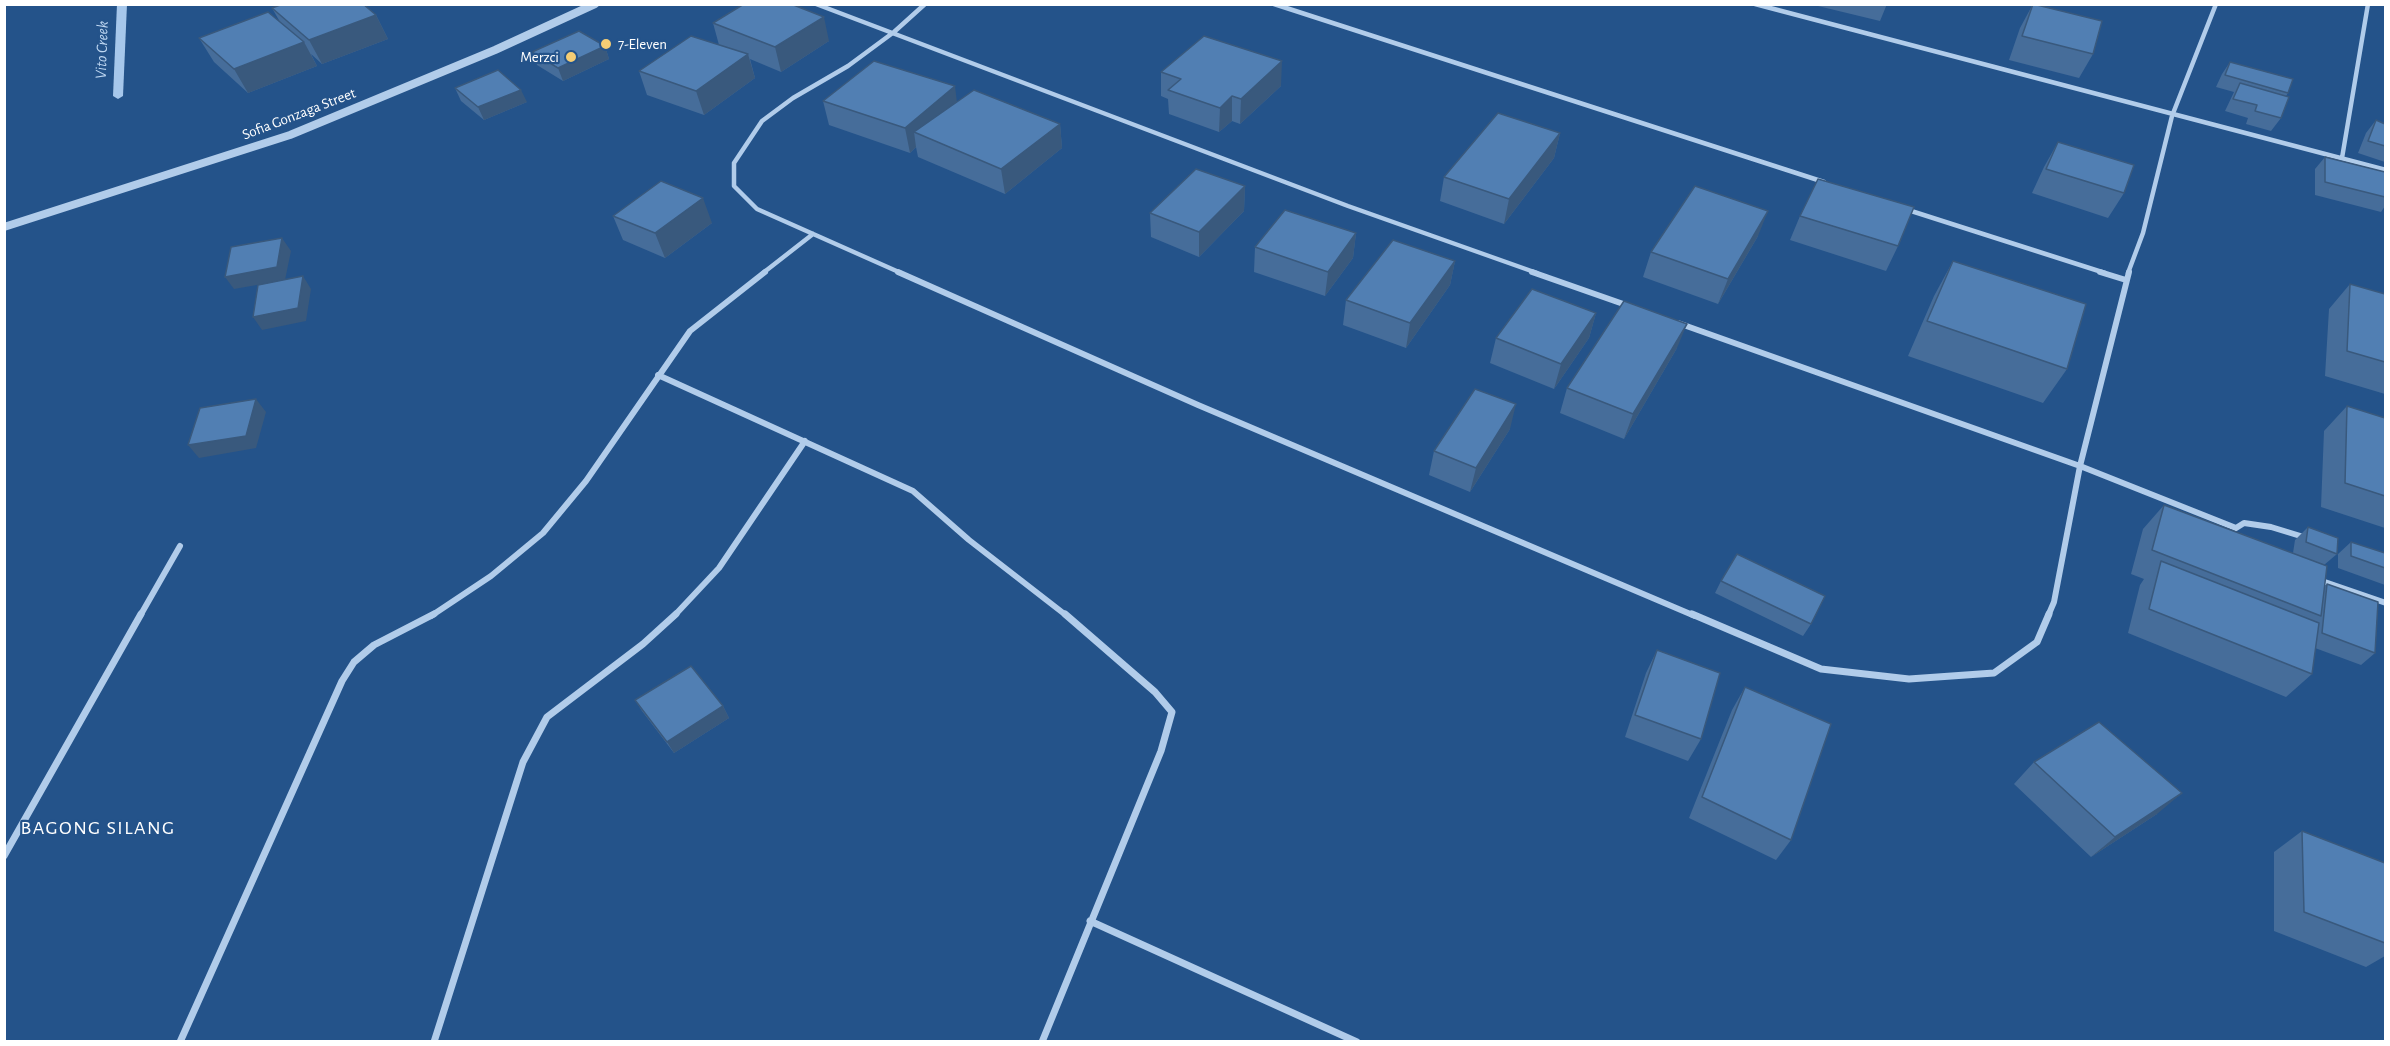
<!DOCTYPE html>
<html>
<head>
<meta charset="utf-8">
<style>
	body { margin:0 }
	#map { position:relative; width:2390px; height:1046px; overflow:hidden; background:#24538a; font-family:"Alegreya Sans",sans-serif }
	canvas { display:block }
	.frame { position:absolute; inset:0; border:6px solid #fff; pointer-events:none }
</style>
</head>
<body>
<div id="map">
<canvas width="2390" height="1046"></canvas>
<div class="frame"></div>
</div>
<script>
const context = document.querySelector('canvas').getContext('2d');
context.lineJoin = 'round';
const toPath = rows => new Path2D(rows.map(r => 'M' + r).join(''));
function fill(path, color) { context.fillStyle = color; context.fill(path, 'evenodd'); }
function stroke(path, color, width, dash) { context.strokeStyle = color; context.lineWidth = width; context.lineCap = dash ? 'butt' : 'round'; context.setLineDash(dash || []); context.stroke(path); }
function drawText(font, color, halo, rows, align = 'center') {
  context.font = font + ' "Alegreya Sans",sans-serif'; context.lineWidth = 4.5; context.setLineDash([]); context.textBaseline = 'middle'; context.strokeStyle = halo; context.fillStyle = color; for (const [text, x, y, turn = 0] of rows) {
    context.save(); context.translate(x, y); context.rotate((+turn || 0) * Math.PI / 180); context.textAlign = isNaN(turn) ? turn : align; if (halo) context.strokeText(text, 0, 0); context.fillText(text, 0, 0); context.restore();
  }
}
const stream = toPath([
	[117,4,127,4,123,96,118,99,113,96,117,4]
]);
const minorFar2 = toPath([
	[816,4,1348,206,1537,273],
	[1274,4,1824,182],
	[1755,4,2386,170],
	[2342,158,2368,4],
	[1905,209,2105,273],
	[763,273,813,234],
	[901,273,757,209,734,186,734,163,762,121,793,98,848,66,894,32,925,4],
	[2128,273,2143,233,2172,116,2216,4]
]);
const minorFar1 = toPath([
	[898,272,1198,405,1695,616],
	[1532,272,1629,306],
	[2100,272,2126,280],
	[1678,323,2080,466,2236,528],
	[658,375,913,491,969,540,1067,616],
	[2236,528,2244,523,2271,527,2307,538],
	[2319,580,2386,603],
	[140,616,180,546],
	[431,616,491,576,543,533,586,481,690,331,765,272],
	[674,616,719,568,805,441],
	[2048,616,2054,602,2080,466,2129,272]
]);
const minor = toPath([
	[1692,614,1821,669,1909,679,1994,673,2037,642,2049,614],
	[4,856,141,614],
	[1090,921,1357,1042],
	[180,1042,342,681,354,662,374,645,434,614],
	[434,1042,523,762,547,717,643,644,676,614],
	[1042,1042,1161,751,1172,712,1155,692,1065,614]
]);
const tertiary = toPath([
	[4,227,290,135,495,50,595,4]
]);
const wall = toPath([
	[1819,4,1887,4,1880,21,1818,6],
	[2033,4,2093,54,2079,78,2009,60,2020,28],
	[272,8,376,15,388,39,322,64,311,54,317,66,248,93,214,62,199,38,280,22],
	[713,23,829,41,781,72,750,59,755,78,704,115,647,95,639,71,719,45],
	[605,46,609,59,563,81,537,65,532,52],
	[2230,62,2288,93,2286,96,2281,118,2271,131,2246,124,2248,118,2225,111,2234,92,2216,87,2222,74],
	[1161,72,1281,86,1240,124,1232,121,1219,132,1169,114,1168,99,1161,96],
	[455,88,527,102,484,120,461,101],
	[823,101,957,101,1060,124,1062,148,1005,194,918,157,916,147,910,153,829,125],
	[2376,120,2385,124,2385,162,2358,153,2366,133],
	[1560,133,1554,158,1504,224,1440,201,1444,177],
	[2058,142,2124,193,2108,218,2032,193,2044,167],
	[2325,157,2385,172,2385,206,2381,212,2315,195,2315,169],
	[1245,186,1244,211,1199,257,1151,237,1150,213],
	[613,216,712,223,665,258,623,240],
	[1800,216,1898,246,1886,271,1790,240],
	[1356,233,1353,258,1325,296,1254,272,1255,247],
	[1758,236,1718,304,1643,277,1651,252],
	[1455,261,1450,285,1406,348,1343,325,1346,300],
	[1953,261,2067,369,2043,403,1908,356,1934,296],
	[2350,284,2385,294,2385,394,2325,376,2329,309],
	[1596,313,1589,338,1554,389,1490,363,1496,338],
	[1677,348,1624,439,1560,413,1567,388],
	[2347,406,2385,418,2385,528,2321,507,2324,431],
	[1510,429,1470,492,1429,475,1434,451],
	[2164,505,2293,553,2295,540,2308,527,2337,554,2324,565,2325,586,2327,584,2375,653,2361,665,2315,648,2312,674,2286,697,2128,633,2140,585,2144,579,2131,574,2143,529],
	[2351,542,2385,553,2385,585,2338,568,2338,554],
	[1721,581,1811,624,1803,636,1715,593],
	[1657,650,1701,739,1688,761,1625,737,1646,673],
	[1745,687,1791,840,1776,860,1689,818,1732,710],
	[635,700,723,706,729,718,674,753,642,711],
	[2034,762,2157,814,2091,857,2014,784],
	[2302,831,2385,863,2385,956,2366,967,2274,931,2274,852]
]);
const shadedWall = toPath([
	[376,15,388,39,322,64,309,40],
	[824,17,829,41,781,72,775,47],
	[304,42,317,66,248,93,234,69],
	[605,46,609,59,563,81,558,68],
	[748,54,755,78,704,115,696,91],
	[1282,61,1281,86,1240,124,1241,99],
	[955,86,958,111,914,132,916,147,910,153,905,128],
	[521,90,527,102,484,120,478,107],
	[1232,96,1232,121,1219,132,1220,108],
	[1060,124,1062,148,1005,194,1001,169],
	[1560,133,1554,158,1504,224,1509,199],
	[1245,186,1244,211,1199,257,1199,232],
	[703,198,712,223,665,258,655,233],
	[1768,211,1758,236,1718,304,1728,279],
	[1356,233,1353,258,1325,296,1328,272],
	[282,238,291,251,285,280,234,289,225,277],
	[1455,261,1450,285,1406,348,1410,323],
	[303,276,311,289,306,321,262,330,253,317],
	[1596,313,1589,338,1554,389,1561,364],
	[1687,324,1677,348,1624,439,1633,414],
	[256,399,266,412,256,448,199,458,188,445],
	[1516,404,1510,429,1470,492,1476,468],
	[723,706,729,718,674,753,667,742],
	[2182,793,2157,814,2091,857,2115,837]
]);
const building = toPath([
	[283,4,363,4,376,15,309,40,272,8,283,4],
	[744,4,791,4,824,17,775,47,713,23,744,4],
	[2033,4,2102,21,2093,54,2022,36,2033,4],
	[268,12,304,42,234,69,199,38,268,12],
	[579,31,605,46,558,68,532,52,579,31],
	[691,36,748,54,696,91,639,71,691,36],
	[1204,36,1282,61,1241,99,1232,96,1220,108,1168,90,1181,79,1161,72,1204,36],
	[874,61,955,86,905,128,823,101,874,61],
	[2230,62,2293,79,2288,93,2225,75,2230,62],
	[498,70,521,90,478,107,455,88,498,70],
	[2240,83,2289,97,2281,118,2255,111,2257,105,2233,99,2240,83],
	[974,90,1060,124,1001,169,914,132,974,90],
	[1498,113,1560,133,1509,199,1444,177,1498,113],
	[2376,120,2385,124,2385,146,2368,141,2376,120],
	[2058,142,2134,165,2124,193,2046,169,2058,142],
	[2325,157,2385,172,2385,197,2325,182,2325,157],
	[1196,169,1245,186,1199,232,1150,213,1196,169],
	[1818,179,1914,207,1898,246,1800,216,1818,179],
	[661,181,703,198,655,233,613,216,661,181],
	[1695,186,1768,211,1728,279,1651,252,1695,186],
	[1285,210,1356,233,1328,272,1255,247,1285,210],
	[282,238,277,267,225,277,231,247,282,238],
	[1393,240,1455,261,1410,323,1346,300,1393,240],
	[1953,261,2086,304,2067,369,1927,321,1953,261],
	[303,276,298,308,253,317,258,285,303,276],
	[2350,284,2385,294,2385,362,2347,351,2350,284],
	[1532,289,1596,313,1561,364,1496,338,1532,289],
	[1624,301,1687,324,1633,414,1567,388,1624,301],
	[1475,389,1516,404,1476,468,1434,451,1475,389],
	[256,399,246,436,188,445,200,408,256,399],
	[2347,406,2385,418,2385,496,2345,483,2347,406],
	[2164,505,2327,566,2321,616,2152,550,2164,505],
	[2308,527,2338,538,2337,554,2306,542,2308,527],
	[2351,542,2385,553,2385,568,2351,556,2351,542],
	[1737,554,1825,596,1811,624,1721,581,1737,554],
	[2161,561,2319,623,2312,674,2149,609,2161,561],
	[2327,584,2378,602,2375,653,2322,633,2327,584],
	[1657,650,1720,673,1701,739,1635,715,1657,650],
	[691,666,723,706,667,742,635,700,691,666],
	[1745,687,1831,724,1791,840,1702,797,1745,687],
	[2099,722,2182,793,2115,837,2034,762,2099,722],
	[2302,831,2385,863,2385,943,2304,912,2302,831]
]);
const markers = [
	[606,44,6,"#f4cd75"],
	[571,57,6,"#f4cd75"]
];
const farPoinames = [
	["7-Eleven",618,44],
	["Merzci",559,57,"right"]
];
const farStreetnames = [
	["Sofia Gonzaga Street",299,114,-21]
];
const farWaternames = [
	["Vito Creek",102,50,-88]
];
const neighbourhoodNames = [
	["BAGONG SILANG",98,828]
];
fill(stream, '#a6c7eb');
stroke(minorFar2, '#b1ccea', 4.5);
stroke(minorFar1, '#b1ccea', 6);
stroke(minor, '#b1ccea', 7);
stroke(tertiary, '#b1ccea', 8);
fill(wall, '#466d9a');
fill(shadedWall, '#39597d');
fill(building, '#517fb3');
stroke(building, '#39597d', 1.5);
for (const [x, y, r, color] of markers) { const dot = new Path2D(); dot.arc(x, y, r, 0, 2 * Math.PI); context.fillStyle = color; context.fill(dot); stroke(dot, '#24538a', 2); }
drawText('15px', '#fff', '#24538a', farPoinames, 'left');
drawText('15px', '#fff', '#24538a', farStreetnames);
drawText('italic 16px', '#bdd6f1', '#24538a', farWaternames);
context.letterSpacing = '1.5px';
drawText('20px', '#fff', '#24538a', neighbourhoodNames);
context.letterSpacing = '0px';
</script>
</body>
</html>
